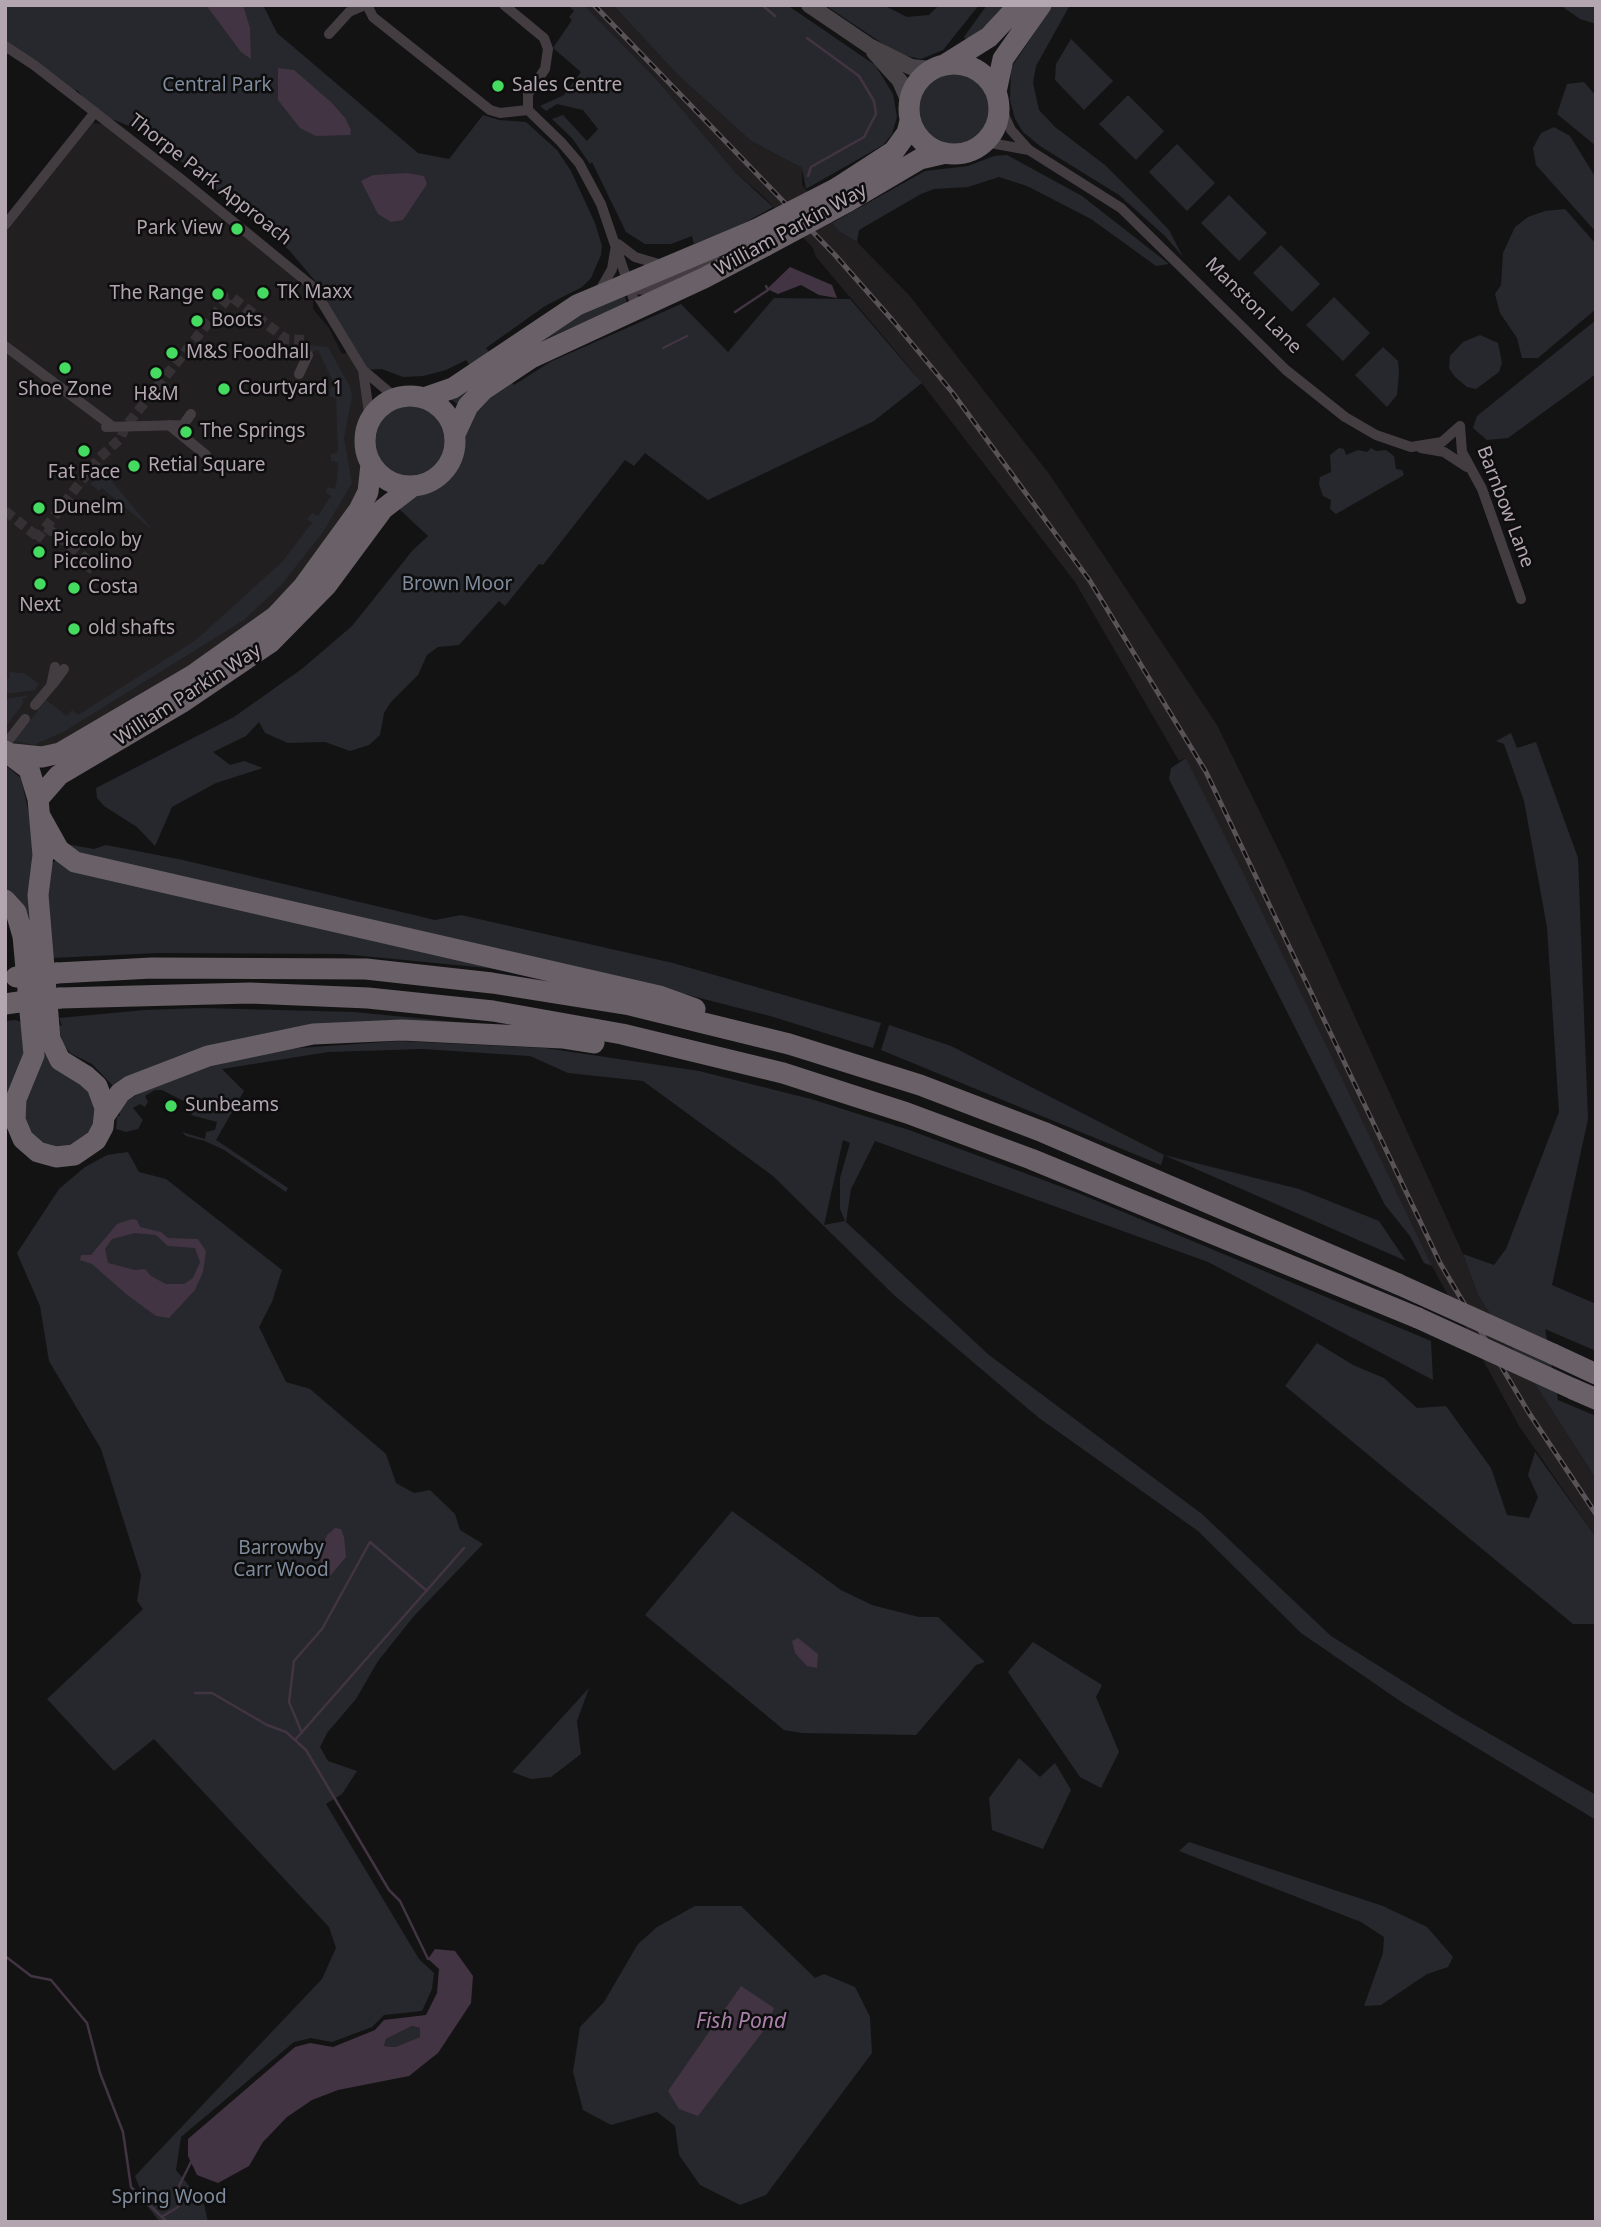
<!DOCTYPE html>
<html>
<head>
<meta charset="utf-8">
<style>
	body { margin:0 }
	#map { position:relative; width:1601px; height:2227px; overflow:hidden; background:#141314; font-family:"Noto Sans",sans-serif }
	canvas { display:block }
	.frame { position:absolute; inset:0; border:7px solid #b3a6b0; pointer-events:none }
</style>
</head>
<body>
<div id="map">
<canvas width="1601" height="2227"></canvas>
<div class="frame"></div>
</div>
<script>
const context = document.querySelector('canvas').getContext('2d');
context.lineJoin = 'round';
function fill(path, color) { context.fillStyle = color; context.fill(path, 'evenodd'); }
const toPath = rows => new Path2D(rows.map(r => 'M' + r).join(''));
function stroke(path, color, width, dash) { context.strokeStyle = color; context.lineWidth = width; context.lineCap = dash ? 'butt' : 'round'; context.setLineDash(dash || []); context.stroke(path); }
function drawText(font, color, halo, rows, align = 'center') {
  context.font = font + ' "Noto Sans",sans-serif'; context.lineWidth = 5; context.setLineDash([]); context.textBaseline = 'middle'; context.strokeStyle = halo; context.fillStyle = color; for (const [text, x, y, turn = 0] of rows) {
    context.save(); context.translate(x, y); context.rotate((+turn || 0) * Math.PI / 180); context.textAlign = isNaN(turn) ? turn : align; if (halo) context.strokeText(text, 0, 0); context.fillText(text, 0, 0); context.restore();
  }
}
const built = toPath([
	[584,5,613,5,679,76,751,141,802,168,802,185,840,232,857,242,909,295,1050,475,1217,725,1284,861,1463,1254,1478,1295,1596,1479,1596,1537,1519,1426,1432,1266,1186,758,1179,761,1075,582,910,368,816,257,813,248,763,196,735,172,658,81],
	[95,112,94,123,109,125,307,287,313,296,313,309,329,328,342,354,353,352,363,370,370,420,365,437,371,478,276,616,60,753,5,750,5,225]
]);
const green = toPath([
	[5,5,263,5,277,33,418,153,449,159,483,115,499,120,526,122,557,150,571,171,595,223,602,246,601,255,591,278,582,287,545,306,486,348,498,363,556,326,624,293,627,303,548,338,501,368,514,385,550,362,681,304,728,352,774,298,850,299,922,383,874,421,708,500,645,453,634,466,625,460,543,565,539,564,505,606,499,601,459,645,438,647,427,655,418,675,391,702,384,713,380,735,369,745,350,751,325,742,288,743,265,733,259,722,246,736,213,752,230,765,244,761,263,768,216,783,172,807,155,846,137,827,104,806,97,798,96,788,234,717,303,668,352,626,412,551,428,536,396,506,443,481,455,465,462,440,458,405,450,398,479,378,466,360,446,370,423,376,403,377,382,369,363,370,316,282,289,250,146,133,95,112,77,90,70,93,5,46],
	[568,5,584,5,658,81,735,172,773,207,741,225,694,244,692,236,671,244,645,244,626,232,592,162,590,164,572,138,552,119,563,115,587,141,598,129,583,110,557,104,546,111,540,106,564,95,581,72,553,48,572,20,569,17,574,11],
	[613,5,787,5,875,65,893,94,897,117,892,134,883,145,806,189,802,168,751,141,679,76],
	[825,5,883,5,907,17,929,15,939,5,979,5,943,50,921,59,898,54],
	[987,5,1012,5,967,40,964,37],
	[1053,5,1070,5,1036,66,1033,83,1039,110,1055,127,1105,165,1148,208,1169,230,1183,257,1165,236,1119,195,1040,146,1023,132,1015,119,1010,100,1011,68],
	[1560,5,1596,5,1596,24,1580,19],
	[1071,39,1113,81,1084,110,1055,80,1056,64],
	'916 109a38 38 0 1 1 76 0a38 38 0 1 1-76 0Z',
	[1584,82,1596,96,1596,146,1557,114,1567,84],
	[1128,95,1164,131,1136,160,1099,124],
	[1554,127,1570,136,1596,178,1596,232,1536,165,1533,148,1541,133],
	[1177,144,1215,183,1187,211,1149,172],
	[1007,155,1082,196,1169,264,1156,266,1091,219,1027,186,999,177,968,187,934,189,921,194,859,230,857,242,840,232,832,223,925,171,968,166,994,156],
	[1229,195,1267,233,1239,261,1201,223],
	[1565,209,1596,244,1596,309,1538,358,1522,358,1517,338,1500,313,1495,294,1501,285,1503,253,1515,227,1528,217,1545,211],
	[1281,245,1320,284,1292,312,1253,273],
	[1334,297,1370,333,1343,361,1306,325],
	[1596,320,1596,374,1508,438,1487,440,1473,428,1477,416],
	[1480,335,1498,343,1502,363,1499,372,1476,389,1467,387,1455,377,1449,368,1450,356,1463,342],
	[308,345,328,347,350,387,352,397,344,438,352,483,323,532,282,584,244,620,65,731,34,745,14,741,46,700,67,716,72,710,78,715,196,640,282,562,312,523,307,519,312,513,318,516,331,496,326,492,328,487,335,489,337,479,338,462,331,461,331,454,338,452,336,398,330,397,329,389,335,386,318,350,311,353],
	[1383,347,1398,361,1399,372,1397,395,1387,407,1355,375],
	'372 441a38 38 0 1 1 76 0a38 38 0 1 1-76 0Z',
	[1339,448,1344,449,1346,455,1358,450,1367,452,1371,448,1376,451,1386,450,1394,456,1396,469,1402,470,1404,475,1336,514,1330,509,1331,500,1323,496,1319,484,1320,477,1331,472,1330,455],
	[104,472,151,528,151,529,102,488,99,491,90,484],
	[9,672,24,673,39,684,35,690,5,694,5,679,10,678],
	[31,695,22,699,24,702,5,728,5,699],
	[1511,733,1517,748,1536,742,1578,858,1588,1119,1552,1285,1596,1304,1596,1351,1545,1329,1558,1400,1596,1416,1596,1479,1478,1295,1463,1254,1494,1265,1506,1249,1559,1112,1547,927,1524,801,1504,744,1496,741],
	[1186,758,1247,881,1432,1266,1424,1263,1410,1236,1385,1205,1169,779,1171,768],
	[5,765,21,778,35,841,47,1045,97,1102,95,1128,64,1150,39,1143,24,1123,26,1097,14,899,5,890],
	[66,844,94,849,106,845,183,860,435,920,461,915,673,963,881,1023,873,1048,770,1016,657,987,81,856],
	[57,860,583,982,487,968,342,954,158,953,52,958,46,885,52,863],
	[203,1008,354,1012,488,1025,312,1030,116,1089,92,1064,70,1053,62,1042,59,1026,62,1025,59,1018,145,1010],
	[16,1020,21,1022,25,1056,5,1103,5,1021],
	[889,1025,951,1046,1164,1155,1299,1189,1379,1221,1406,1261,1164,1155,1161,1165,881,1050],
	[398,1041,545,1048,699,1071,811,1099,909,1130,1078,1193,1431,1341,1433,1380,1208,1262,875,1141,851,1189,846,1222,989,1355,1202,1514,1331,1636,1457,1715,1596,1795,1596,1820,1403,1703,1301,1633,1198,1531,1039,1418,895,1296,773,1176,643,1081,568,1073,530,1056,422,1049,328,1052,222,1069,244,1091,216,1140,288,1188,286,1192,224,1150,205,1141,186,1136,182,1132,205,1139,206,1132,215,1130,217,1122,191,1115,195,1107,162,1090,155,1090,145,1096,148,1102,145,1107,140,1104,133,1108,143,1120,138,1129,126,1132,116,1129,117,1116,120,1116,119,1111,128,1100,149,1088,213,1064,285,1049],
	[843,1140,850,1143,840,1178,840,1209,845,1221,824,1225],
	[128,1152,139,1172,166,1179,282,1270,272,1302,259,1327,286,1382,310,1389,386,1454,396,1483,414,1493,430,1490,455,1514,460,1530,483,1544,414,1616,378,1661,356,1699,327,1733,320,1747,328,1761,357,1771,342,1794,326,1804,419,1959,434,1973,432,1989,422,2011,384,2015,372,2027,332,2042,311,2038,294,2042,181,2137,176,2170,204,2204,208,2222,160,2222,147,2206,135,2176,322,1979,336,1948,329,1927,154,1739,114,1771,47,1699,143,1609,137,1601,141,1575,101,1449,49,1361,40,1306,17,1253,59,1189,85,1167,107,1155],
	[1317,1343,1353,1365,1384,1378,1417,1408,1446,1406,1491,1468,1507,1515,1529,1518,1538,1497,1528,1475,1535,1452,1596,1537,1596,1624,1573,1624,1285,1386],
	[732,1511,841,1590,872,1605,919,1617,938,1617,985,1662,976,1665,916,1735,802,1733,784,1730,645,1615],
	[1033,1642,1102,1685,1096,1697,1119,1752,1101,1788,1080,1777,1008,1672],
	[589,1688,577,1721,581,1754,551,1777,531,1779,512,1772],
	[1019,1758,1040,1777,1055,1763,1071,1790,1043,1849,992,1830,989,1798],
	[1189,1842,1383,1906,1427,1927,1453,1957,1448,1967,1427,1974,1381,2005,1364,2006,1383,1953,1384,1937,1361,1922,1179,1851],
	[695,1906,741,1906,815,1978,824,1974,855,1987,870,2017,872,2053,766,2195,740,2205,700,2185,679,2155,675,2126,657,2112,611,2125,583,2110,573,2072,580,2027,604,2002,638,1944,657,1927],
	[412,2026,420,2028,420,2037,395,2047,384,2046,386,2039]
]);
const water = toPath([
	[206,5,243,5,250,28,251,59,241,52],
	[278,68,294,70,332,103,345,118,351,130,350,135,316,136,300,128,278,100],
	[407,173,424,176,427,184,403,220,391,222,378,214,361,181,373,175],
	[790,267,832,285,837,298,819,295,801,285,778,294,767,289],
	[132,1219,137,1220,140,1227,161,1232,168,1238,198,1239,206,1251,203,1272,195,1290,169,1318,156,1316,126,1294,92,1264,80,1260,81,1255,91,1255,117,1224],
	[135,1233,156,1235,168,1246,195,1248,200,1262,193,1278,184,1284,166,1284,151,1276,145,1269,135,1270,108,1263,105,1249,112,1239],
	[335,1528,341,1529,344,1537,346,1557,329,1577,321,1571,320,1552,327,1535],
	[798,1638,818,1654,817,1668,807,1666,795,1653,792,1641],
	[435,1949,455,1951,473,1976,471,2003,438,2053,409,2076,338,2090,312,2100,287,2117,263,2142,249,2166,218,2183,197,2175,188,2156,188,2139,295,2047,310,2043,333,2047,375,2030,384,2020,426,2015,437,1993,439,1969,428,1959],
	[412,2026,420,2028,420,2037,395,2047,384,2046,386,2039],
	[741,1986,774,2008,768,2025,698,2116,679,2109,668,2091]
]);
const stream = toPath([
	[762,5,775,16],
	[807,38,859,76,874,101,876,114,864,137,811,167,808,176],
	[735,312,768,290,766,286],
	[663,348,687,336],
	[195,1693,212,1693,267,1725,286,1732,306,1750,389,1890,400,1901,428,1959],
	[302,1733,289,1702,294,1661,322,1629,370,1542,427,1591],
	[295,1740,464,1548],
	[5,1956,31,1976,51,1980,87,2023,100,2073,123,2132,131,2187,167,2222],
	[163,2216,178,2207,181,2199,179,2186,191,2162]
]);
const streetTunnel = toPath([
	[5,511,38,537],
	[46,527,92,563,86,571],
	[36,540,99,458,120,439,126,426,228,298,233,298,286,339,304,340]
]);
const street = toPath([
	[367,5,373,17,490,110,500,113,528,110,561,142,579,163,601,204,637,309],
	[504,5,544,38,548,49,545,69,528,94,528,110],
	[329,34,349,12,365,5],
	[5,46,34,65,186,183,312,286,363,370,370,420],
	[999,104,1011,130,1029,150,1121,208,1286,370,1345,417,1376,435,1411,447,1442,442,1460,426],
	[985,142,1029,150],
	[5,225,95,112],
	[618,244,635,257,662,265],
	[632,289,648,290,711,262,725,262],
	[599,292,612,269,616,245],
	[5,346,112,426],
	[363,370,396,398],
	[299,374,308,355],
	[169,425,206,455],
	[1460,426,1462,452,1482,489,1521,599],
	[106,427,183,425,191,414],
	[1421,448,1444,452,1467,467],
	[53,684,64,669],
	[35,705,51,686,55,667],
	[8,741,25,719]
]);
const secondary = toPath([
	[809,5,871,47,911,67,931,69],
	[874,52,900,81,909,102]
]);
const highway = toPath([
	'909 109a45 45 0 1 1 90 0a45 45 0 1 1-90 0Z',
	[946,64,989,37,1019,5],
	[996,92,1003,59,1041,5],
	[837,188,894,151,907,133,910,121],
	[847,202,920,159,946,153],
	'365 441a45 45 0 1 1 90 0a45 45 0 1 1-90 0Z',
	[424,398,453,388,577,305,755,230],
	[455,434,468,406,483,390,531,358,704,278,765,246],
	[5,751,29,769,38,799,43,855,38,895,50,1039,60,1060,86,1076,97,1086,105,1108,103,1127,96,1140,74,1155,56,1157,38,1152,23,1139,15,1120,16,1099,34,1055,23,936,16,912,5,900],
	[13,754,42,757,60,753,193,675,276,616,303,587,359,510,368,492,371,464],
	[38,799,59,775,181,703,271,642,326,586,383,509,413,486],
	[40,816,59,850,75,862,659,996,695,1009],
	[57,973,152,968,366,969,492,983,630,1005,789,1044,920,1085,1043,1132,1398,1284],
	[60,998,250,993,368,998,493,1011,622,1034,783,1073,907,1113,1031,1159,1418,1318],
	[5,1004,19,1002],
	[105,1115,120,1093,130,1086,208,1056,313,1034,402,1030,562,1038,594,1043],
	[1553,1354,1596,1374],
	[1573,1389,1596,1399]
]);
const rail = toPath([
	[594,5,835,255,894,322,952,392,1090,581,1206,772,1440,1263,1529,1413,1596,1514]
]);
const highwayBridge = toPath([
	[755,230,837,188],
	[765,246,847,202],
	[16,977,57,973],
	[19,1002,60,998],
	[1398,1284,1553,1354],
	[1418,1318,1573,1389]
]);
const markers = [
	[498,86,7,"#45da60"],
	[237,229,7,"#45da60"],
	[263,293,7,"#45da60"],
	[218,294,7,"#45da60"],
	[197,321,7,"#45da60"],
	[172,353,7,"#45da60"],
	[65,368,7,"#45da60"],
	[156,373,7,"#45da60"],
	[224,389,7,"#45da60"],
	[186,432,7,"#45da60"],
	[84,451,7,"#45da60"],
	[134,466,7,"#45da60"],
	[39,508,7,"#45da60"],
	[39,552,7,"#45da60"],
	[40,584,7,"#45da60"],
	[74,588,7,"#45da60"],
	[74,629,7,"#45da60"],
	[171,1106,7,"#45da60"]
];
const parkNames = [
	["Central Park",217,86],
	["Brown Moor",457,585],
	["Barrowby",281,1549],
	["Carr Wood",281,1571],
	["Spring Wood",169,2198]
];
const poiNames = [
	["Sales Centre",512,86],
	["Park View",223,229,"right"],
	["TK Maxx",277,293],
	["The Range",204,294,"right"],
	["Boots",211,321],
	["M&S Foodhall",186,353],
	["Courtyard 1",238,389],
	["Shoe Zone",65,390,"center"],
	["H&M",156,395,"center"],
	["The Springs",200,432],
	["Retial Square",148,466],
	["Fat Face",84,473,"center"],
	["Dunelm",53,508],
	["Piccolo by",53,541],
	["Piccolino",53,563],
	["Costa",88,588],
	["Next",40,606,"center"],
	["old shafts",88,629],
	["Sunbeams",185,1106]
];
const streetNames = [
	["Thorpe Park Approach",210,180,38],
	["William Parkin Way",791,230,-29],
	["Manston Lane",1253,306,45],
	["Barnbow Lane",1505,507,69],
	["William Parkin Way",188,695,-33]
];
const waterNames = [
	["Fish Pond",741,2022]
];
fill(built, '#211f20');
fill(green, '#26282d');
fill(water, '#423442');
stroke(stream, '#423442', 2.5);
stroke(streetTunnel, '#343033', 10, [10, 5]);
stroke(street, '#433d41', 10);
stroke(secondary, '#484347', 16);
stroke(highway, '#696167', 21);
stroke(rail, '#595358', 5);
stroke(rail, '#0f0e0f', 2.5, [8]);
stroke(highwayBridge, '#696167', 21);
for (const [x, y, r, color] of markers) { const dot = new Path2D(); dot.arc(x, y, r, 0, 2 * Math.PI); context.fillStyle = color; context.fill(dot); stroke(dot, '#0f0e0f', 2.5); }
drawText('19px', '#7f8b9c', '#0f0e0f', parkNames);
drawText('19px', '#b3a6b0', '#0f0e0f', poiNames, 'left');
drawText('19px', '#b3a6b0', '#0f0e0f', streetNames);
drawText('italic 21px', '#a981aa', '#0f0e0f', waterNames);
</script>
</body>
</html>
